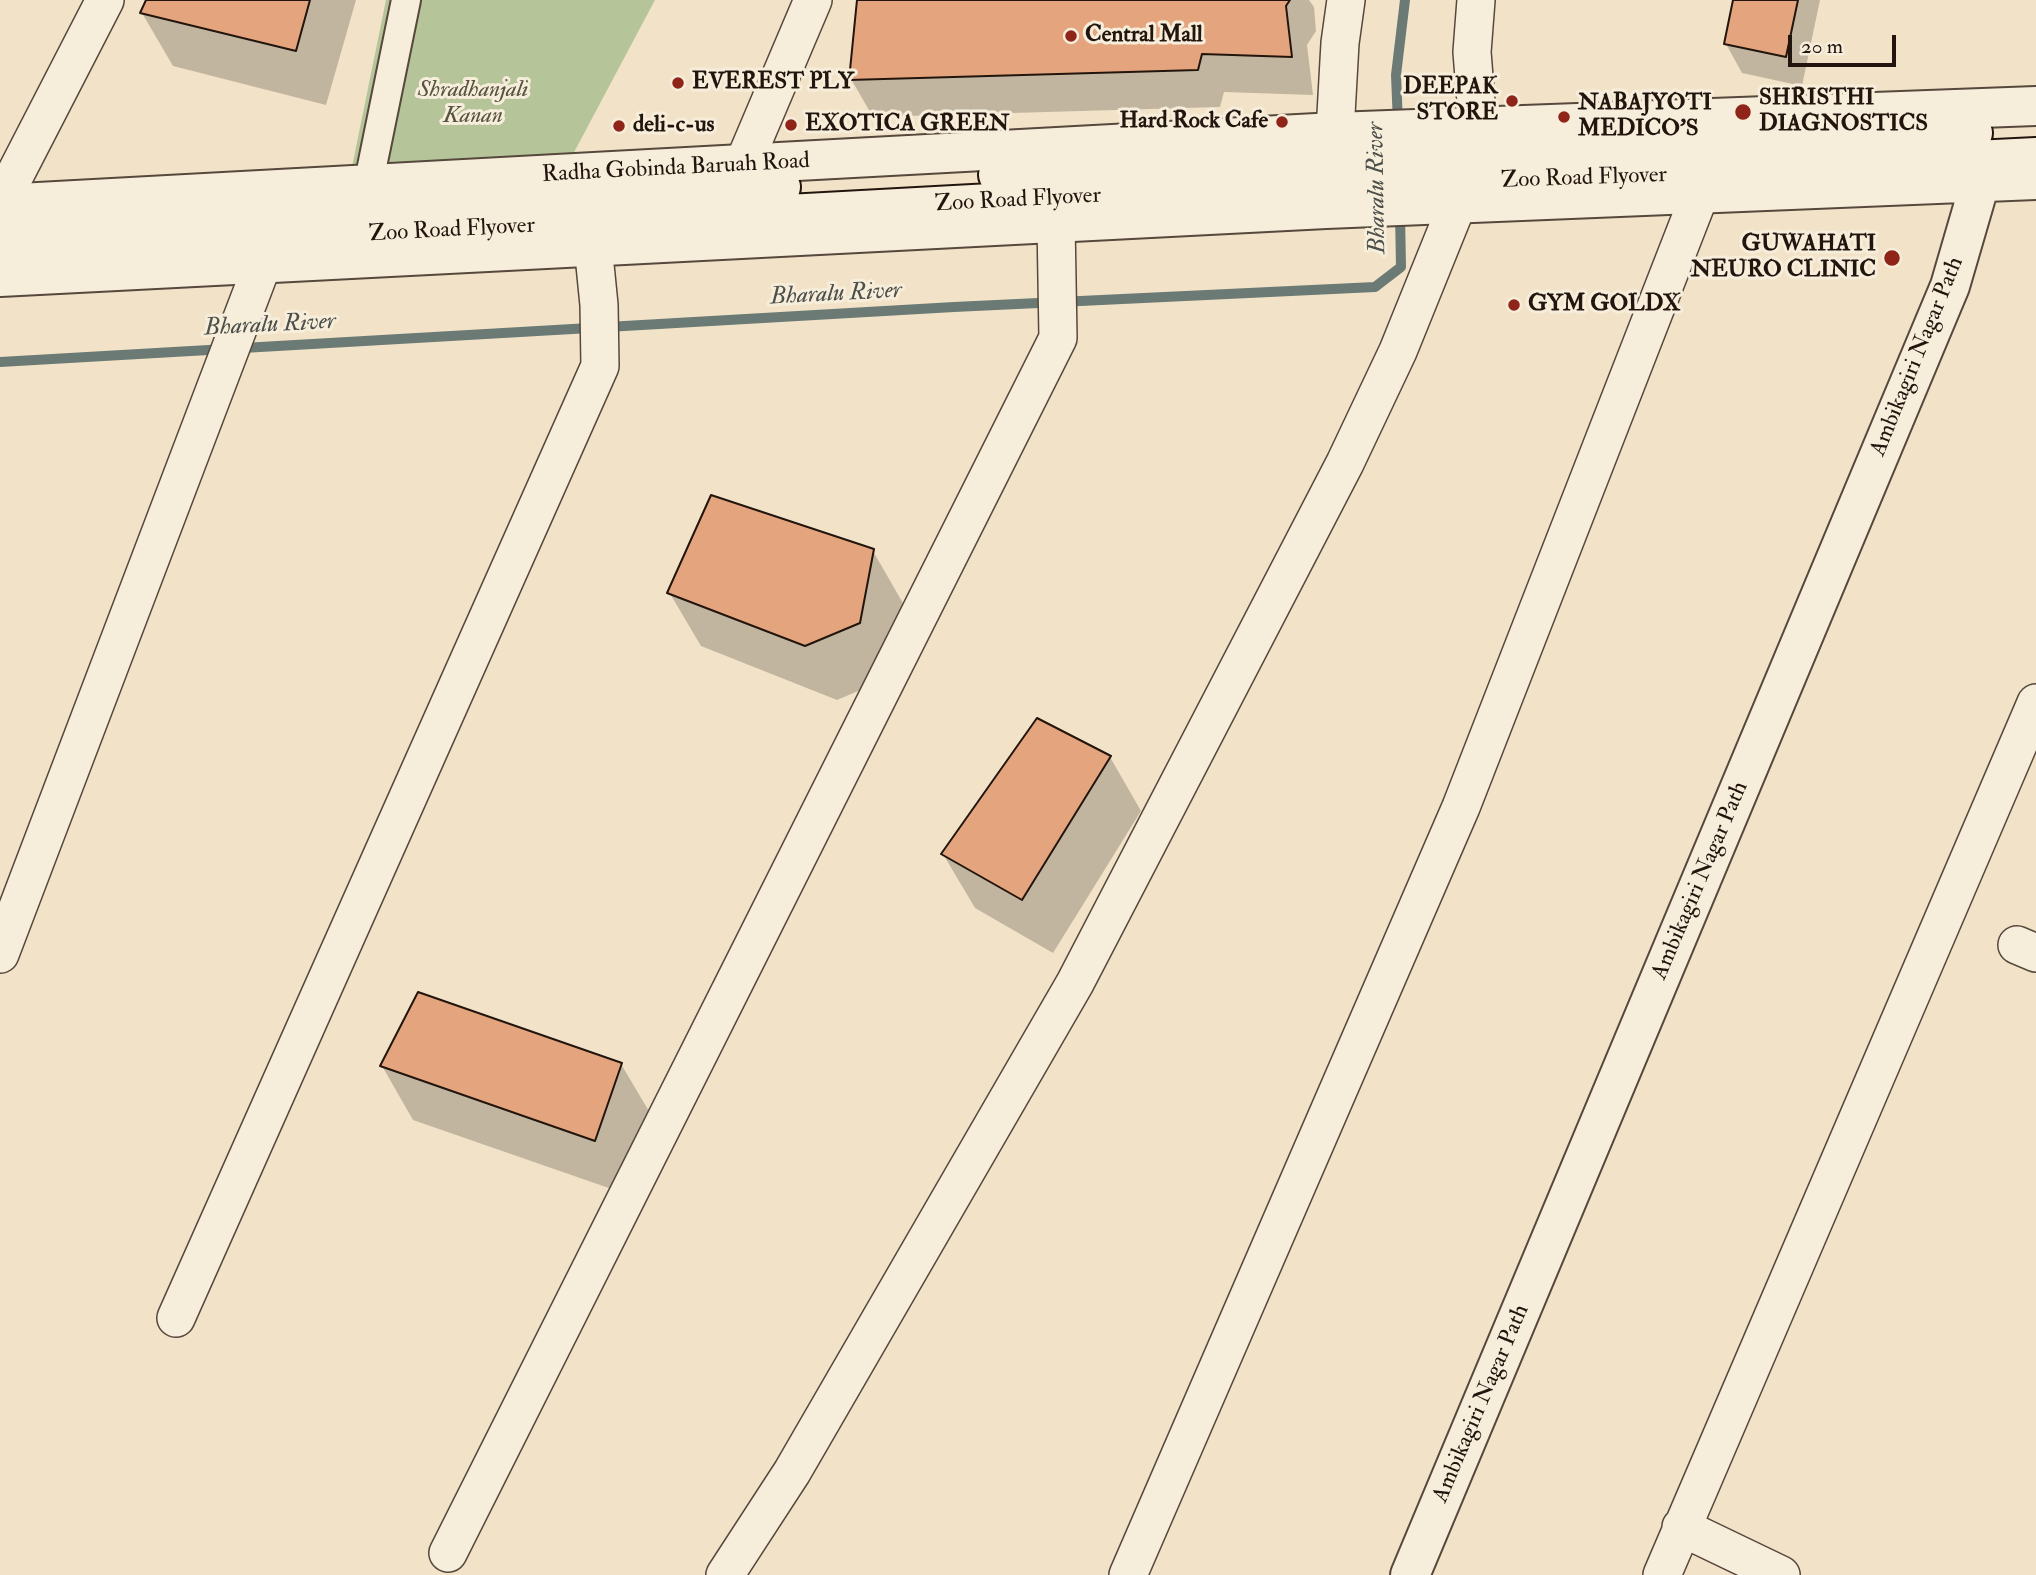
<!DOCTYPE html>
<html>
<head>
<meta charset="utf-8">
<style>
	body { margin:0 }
	#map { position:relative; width:2036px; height:1575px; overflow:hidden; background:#f2e3c8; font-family:"IM FELL Double Pica",serif }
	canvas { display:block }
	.scale { position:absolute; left:1788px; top:35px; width:108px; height:32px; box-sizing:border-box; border:4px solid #22150d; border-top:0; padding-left:9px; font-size:21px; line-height:24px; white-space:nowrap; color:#22150d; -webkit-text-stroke:5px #f7eddb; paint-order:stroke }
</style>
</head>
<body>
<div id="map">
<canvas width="2036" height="1575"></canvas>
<div class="scale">20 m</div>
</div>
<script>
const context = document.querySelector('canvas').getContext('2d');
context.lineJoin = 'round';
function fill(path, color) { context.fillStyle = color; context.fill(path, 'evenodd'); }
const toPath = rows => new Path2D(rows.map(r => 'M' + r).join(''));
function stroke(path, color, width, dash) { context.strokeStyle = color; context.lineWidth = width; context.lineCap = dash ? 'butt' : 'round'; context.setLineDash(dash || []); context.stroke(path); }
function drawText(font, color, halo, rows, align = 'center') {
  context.font = font + ' "IM FELL Double Pica",serif'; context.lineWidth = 6; context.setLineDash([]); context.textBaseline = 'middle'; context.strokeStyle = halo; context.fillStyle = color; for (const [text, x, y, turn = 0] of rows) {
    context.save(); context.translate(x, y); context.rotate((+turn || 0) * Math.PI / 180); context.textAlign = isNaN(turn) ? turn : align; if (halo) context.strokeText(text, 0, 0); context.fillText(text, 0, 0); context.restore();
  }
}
const green = toPath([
	[386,0,655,0,546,205,342,216]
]);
const shadow = toPath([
	[148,0,356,0,326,105,173,66,142,13],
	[859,0,1309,0,1314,7,1316,31,1307,45,1313,95,1224,92,1220,107,873,117,851,79],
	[1735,0,1820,0,1802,86,1742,73,1726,44],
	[873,551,904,605,891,677,837,700,701,646,669,592],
	[1110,757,1141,811,1053,953,975,908,943,854],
	[621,1064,653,1118,626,1194,413,1120,382,1066]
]);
const stream = toPath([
	[1398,124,1396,75,1405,0],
	[0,362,954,307,1375,287,1401,267,1400,213]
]);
const building = toPath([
	[146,0,310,0,296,51,140,13,146,0],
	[857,0,1290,0,1286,6,1292,57,1202,54,1198,70,849,80,857,0],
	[1733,0,1798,0,1786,57,1724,44,1733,0],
	[711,495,874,549,860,623,805,646,667,593,711,495],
	[1037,718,1111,756,1022,900,941,854,1037,718],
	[418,992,622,1063,595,1141,380,1066,418,992]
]);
const pedestrian = toPath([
	[368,186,406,0]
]);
const minor = toPath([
	[1476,0,1472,52,1478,127],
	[1335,132,1340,43,1346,0],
	[743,165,813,0],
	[0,204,105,0],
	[2017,945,2036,953],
	[0,954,263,263],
	[176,1318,600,366,599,305,593,245],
	[1681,1527,1781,1575],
	[448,1553,1058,338,1056,222],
	[725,1575,792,1472,1075,983,1345,463,1398,351,1457,205],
	[1128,1575,1461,807,1700,194],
	[1662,1575,2036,703]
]);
const tertiary = toPath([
	[0,204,1335,132,2036,106],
	[0,277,1326,209,2036,180],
	[1410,1575,1950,286,1980,183]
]);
const secondary = toPath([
	[998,175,1973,133],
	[0,224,781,187],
	[0,251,603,224,1065,199,1672,175,2036,157]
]);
const markers = [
	[1071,36,7,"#8f2418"],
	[678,83,7,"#8f2418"],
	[1512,101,7,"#8f2418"],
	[1743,112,9,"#8f2418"],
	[1564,117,7,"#8f2418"],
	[1282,122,7,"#8f2418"],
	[791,125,7,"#8f2418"],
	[619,126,7,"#8f2418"],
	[1892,258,9,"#8f2418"],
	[1514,305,7,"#8f2418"]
];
const poiNames = [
	["Central Mall",1085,36],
	["EVEREST PLY",692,83],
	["DEEPAK",1498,88,"right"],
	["STORE",1498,114,"right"],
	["SHRISTHI",1759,99],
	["DIAGNOSTICS",1759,125],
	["NABAJYOTI",1578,104],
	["MEDICO'S",1578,130],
	["Hard Rock Cafe",1268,122,"right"],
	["EXOTICA GREEN",805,125],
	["deli-c-us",633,126],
	["GUWAHATI",1876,245,"right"],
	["NEURO CLINIC",1876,271,"right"],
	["GYM GOLDX",1528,305]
];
const parkNames = [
	["Shradhanjali",473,91],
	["Kanan",473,117]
];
const streetNames = [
	["Radha Gobinda Baruah Road",676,169,-3],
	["Zoo Road Flyover",1584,179,-2],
	["Zoo Road Flyover",1018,201,-3],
	["Zoo Road Flyover",452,231,-3],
	["Ambikagiri Nagar Path",1918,357,-68],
	["Ambikagiri Nagar Path",1701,881,-67],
	["Ambikagiri Nagar Path",1482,1404,-67]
];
const waterNames = [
	["Bharalu River",1378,188,-91],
	["Bharalu River",836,295,-3],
	["Bharalu River",270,326,-3]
];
fill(green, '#b6c599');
fill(shadow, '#0003');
stroke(stream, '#6b7a75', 10);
fill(building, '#e4a47d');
stroke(building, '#22150d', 2);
stroke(pedestrian, '#56483c', 32);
stroke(minor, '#56483c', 40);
stroke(tertiary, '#56483c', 42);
stroke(secondary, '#22150d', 42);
stroke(pedestrian, '#f7eddb', 28);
stroke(minor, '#f7eddb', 37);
stroke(tertiary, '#f7eddb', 38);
stroke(secondary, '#f7eddb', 38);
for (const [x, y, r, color] of markers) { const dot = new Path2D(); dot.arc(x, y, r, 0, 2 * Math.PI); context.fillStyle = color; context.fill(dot); stroke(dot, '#f7eddb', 2.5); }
drawText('bold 23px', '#22150d', '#f7eddb', poiNames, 'left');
drawText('italic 23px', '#56533e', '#f7eddb', parkNames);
drawText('23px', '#22150d', '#f7eddb', streetNames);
drawText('italic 24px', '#4d504a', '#f7eddb', waterNames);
</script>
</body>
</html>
